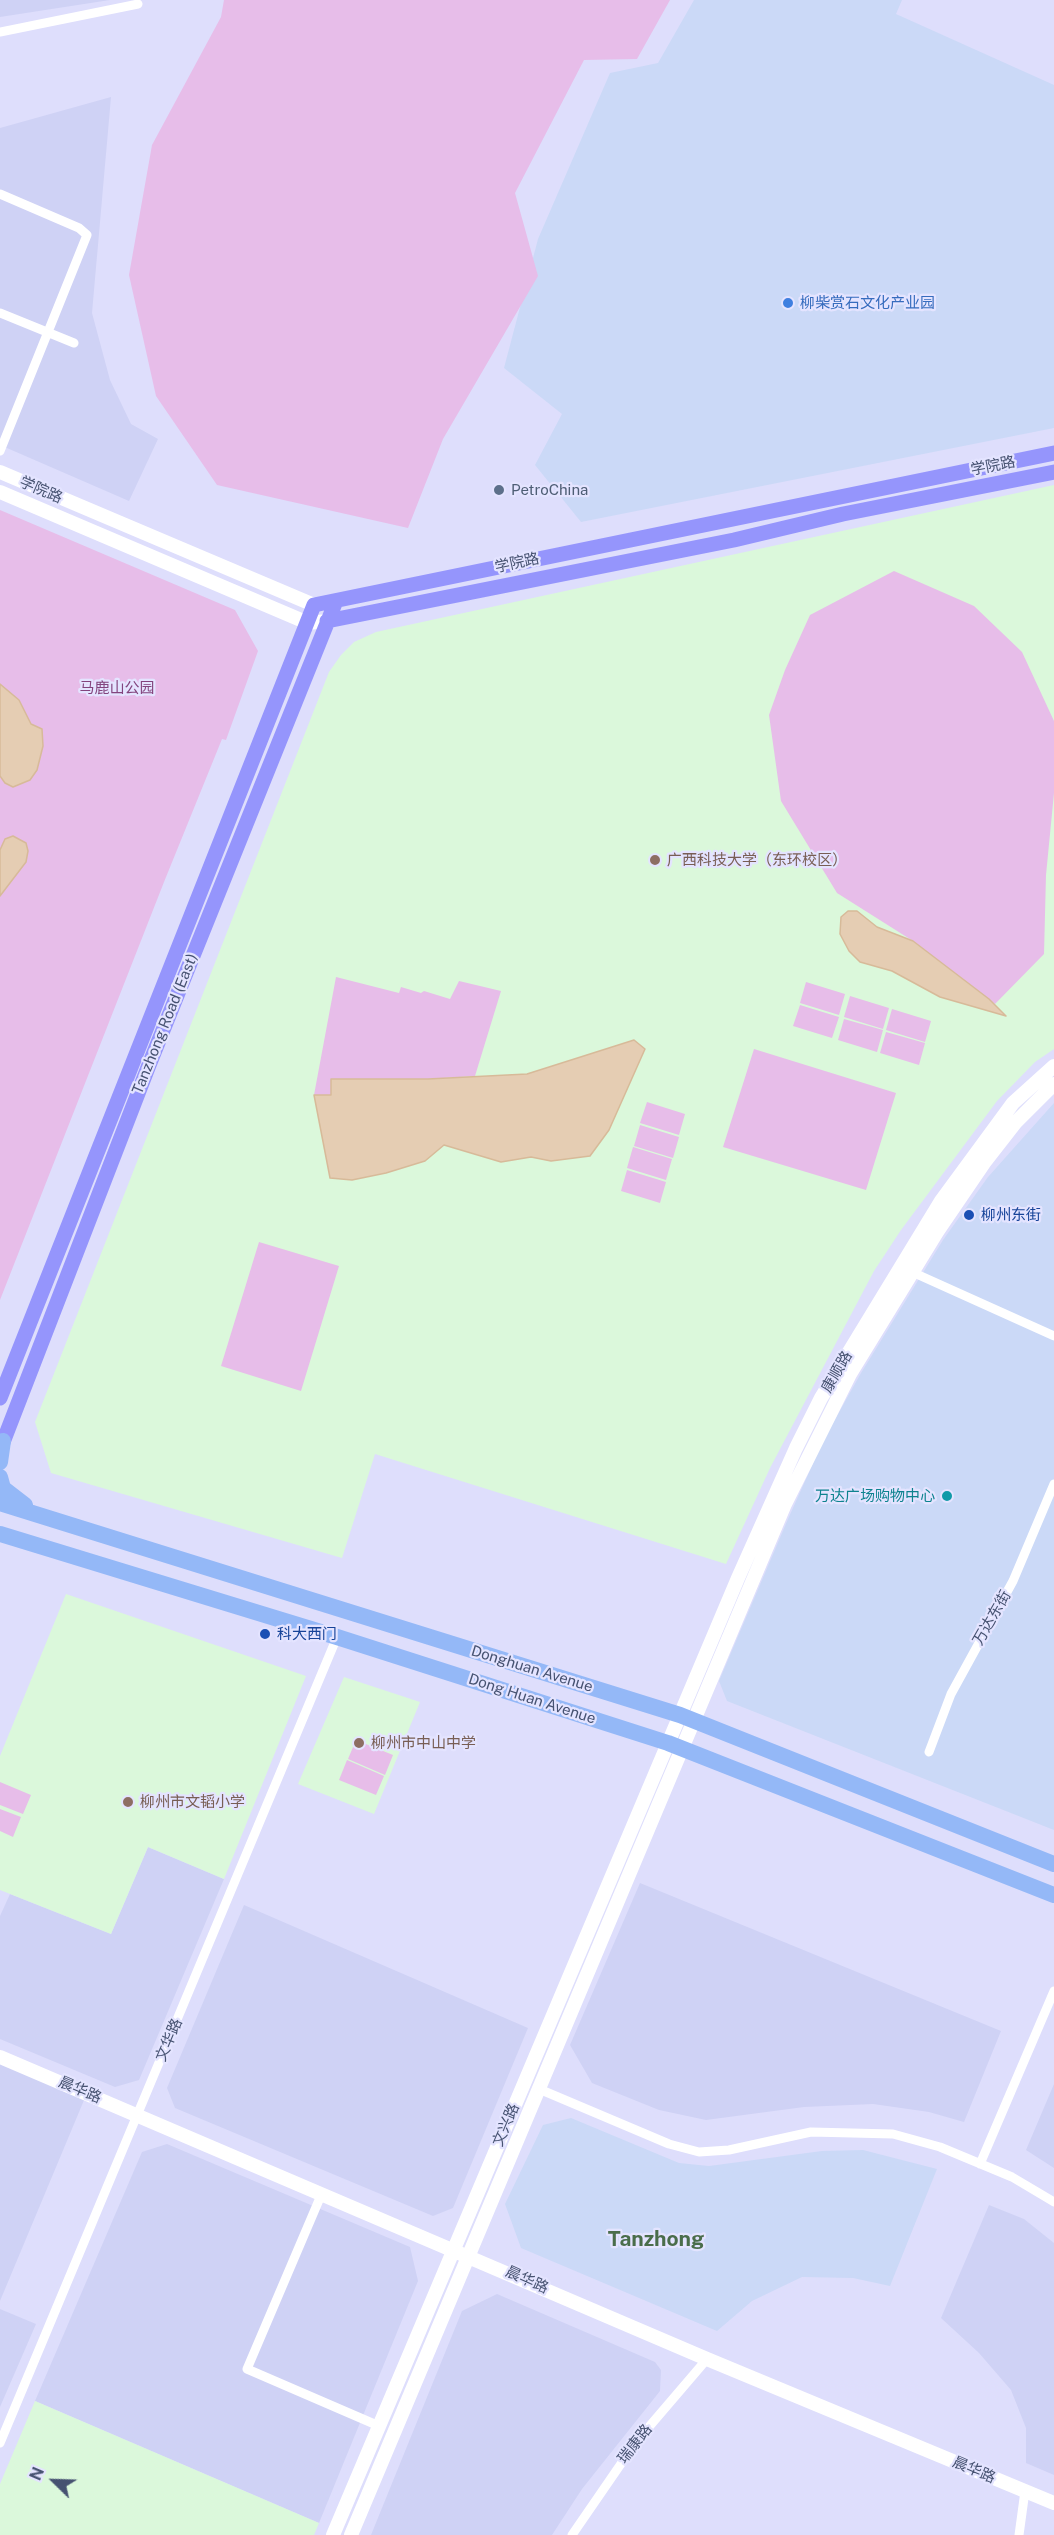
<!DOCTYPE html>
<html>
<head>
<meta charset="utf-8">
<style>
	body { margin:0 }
	#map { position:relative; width:1054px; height:2535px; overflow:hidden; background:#dedefc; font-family:"Public Sans",sans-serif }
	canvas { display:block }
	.north { position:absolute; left:24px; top:2451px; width:60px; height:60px; -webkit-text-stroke:4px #e4e4ff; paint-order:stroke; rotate:293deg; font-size:16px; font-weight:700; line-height:24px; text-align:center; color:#465271 }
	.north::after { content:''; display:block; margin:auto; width:21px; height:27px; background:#465271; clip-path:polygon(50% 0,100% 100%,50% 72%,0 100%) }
</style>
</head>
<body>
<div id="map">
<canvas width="1054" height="2535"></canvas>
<div class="north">N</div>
</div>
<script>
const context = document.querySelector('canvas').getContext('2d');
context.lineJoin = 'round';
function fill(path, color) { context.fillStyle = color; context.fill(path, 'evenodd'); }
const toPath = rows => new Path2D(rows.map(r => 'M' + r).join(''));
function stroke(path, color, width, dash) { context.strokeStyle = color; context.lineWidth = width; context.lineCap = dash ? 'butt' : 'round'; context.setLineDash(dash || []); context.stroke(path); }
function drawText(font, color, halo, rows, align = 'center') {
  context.font = font + ' "Public Sans","Noto Sans SC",sans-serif'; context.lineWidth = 4.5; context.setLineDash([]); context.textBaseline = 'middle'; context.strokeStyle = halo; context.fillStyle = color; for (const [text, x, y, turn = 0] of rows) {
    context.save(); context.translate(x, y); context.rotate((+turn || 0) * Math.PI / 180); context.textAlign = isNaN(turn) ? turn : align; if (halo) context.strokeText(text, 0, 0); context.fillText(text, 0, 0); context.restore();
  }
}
const residential = toPath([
	[0,0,110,0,0,17],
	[111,97,92,313,110,380,131,424,158,439,129,501,0,445,0,128],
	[148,1847,224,1879,139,2080,115,2087,0,2039,0,1916,10,1894,111,1934],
	[640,1883,1001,2031,964,2122,929,2112,873,2104,804,2107,706,2120,659,2110,592,2083,570,2045],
	[244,1905,528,2028,453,2208,433,2216,175,2108,167,2088],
	[0,2057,87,2093,0,2301],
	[1054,2084,1054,2168,1026,2150],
	[167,2144,410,2247,418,2281,319,2523,35,2401,142,2152],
	[989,2205,1024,2219,1054,2243,1054,2475,1026,2463,1026,2428,1011,2390,979,2353,941,2318],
	[497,2294,655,2362,661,2370,660,2391,582,2489,552,2535,371,2535,462,2311],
	[0,2309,36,2324,0,2407]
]);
const commercial = toPath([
	[694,0,902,0,896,14,1054,85,1054,428,581,522,535,465,562,414,504,368,538,239,610,73,658,63],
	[1054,1103,1054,1830,727,1701,719,1681,788,1519,824,1439,861,1373,943,1240,988,1177],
	[571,2118,679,2163,709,2166,822,2151,863,2150,937,2169,890,2286,853,2278,802,2277,752,2301,717,2331,521,2248,505,2204,543,2125]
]);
const education = toPath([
	[1054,485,1054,1049,1035,1062,997,1101,901,1230,874,1271,770,1468,726,1564,375,1454,342,1558,51,1473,35,1422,329,672,341,655,354,642,376,632],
	[66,1594,306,1676,224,1879,148,1847,111,1934,0,1890,0,1756],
	[344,1677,420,1702,374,1814,298,1784],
	[35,2401,319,2523,314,2535,0,2535,0,2484]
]);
const green = toPath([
	[224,0,670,0,637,59,584,60,515,193,538,276,443,439,408,528,217,485,156,396,129,275,152,145,221,17],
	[0,510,235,610,258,651,226,740,222,739,164,882,0,1300],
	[894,571,974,606,1022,652,1054,721,1054,793,1046,875,1044,954,995,1004,913,941,837,893,781,801,769,715,785,670,810,615],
	[336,977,399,993,401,987,421,993,424,991,450,999,459,981,501,991,475,1076,428,1079,331,1080,331,1095,314,1095],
	[806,982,845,994,839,1015,800,1003],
	[850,996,889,1008,883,1029,844,1017],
	[800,1005,839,1017,832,1038,793,1026],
	[892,1009,931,1021,925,1042,886,1030],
	[844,1019,883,1030,877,1052,838,1040],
	[886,1032,925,1043,919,1065,880,1053],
	[754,1049,896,1093,866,1190,723,1147],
	[647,1102,685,1114,679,1135,640,1123],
	[640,1125,679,1137,673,1158,634,1146],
	[633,1147,672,1159,666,1180,627,1168],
	[627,1170,666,1182,660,1203,621,1191],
	[259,1242,339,1266,301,1391,221,1366],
	[356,1740,393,1755,385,1775,348,1759],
	[347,1760,384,1776,376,1795,339,1780],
	[0,1782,31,1795,23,1814,0,1805],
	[0,1809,21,1817,13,1837,0,1831]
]);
const water = toPath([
	[0,684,19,700,31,724,42,729,43,746,37,770,30,780,13,787,5,783,0,776,0,684],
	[13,836,26,843,28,851,26,862,0,896,0,850,5,839,13,836],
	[848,911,857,911,877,927,913,941,989,999,1006,1016,940,997,892,971,860,962,849,951,840,934,841,917,848,911],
	[634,1040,645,1049,609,1130,590,1156,551,1161,531,1157,501,1162,444,1145,425,1161,386,1173,352,1180,330,1178,314,1095,331,1095,331,1079,428,1079,527,1074,634,1040]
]);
const street = toPath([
	[0,32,138,4],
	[0,194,79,228,87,235,0,451],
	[0,313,74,343],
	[912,1272,1054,1336],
	[929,1752,951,1694,1013,1581,1054,1484],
	[539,2089,669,2144,699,2152,729,2150,811,2132,893,2134,940,2147,1012,2177,1054,2202],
	[980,2164,1054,1991],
	[322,2193,247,2369,379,2426],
	[0,2443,337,1637],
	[572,2535,636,2442,707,2359],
	[1019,2535,1025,2491]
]);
const secondary = toPath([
	[0,472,314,605],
	[0,492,308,623,327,621],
	[0,2057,707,2359,1054,2503],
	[333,2535,738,1578,796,1448,821,1398,941,1201,1013,1103,1054,1066],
	[351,2535,785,1504,850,1374,937,1232,984,1163,1016,1122,1054,1084]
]);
const primary = toPath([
	[327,621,734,540,843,514,1054,472],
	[0,1398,314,605,1054,453],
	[0,1450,149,1065,336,601]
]);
const highway = toPath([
	[0,1462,3,1441],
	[0,1477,3,1488,25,1505],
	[0,1503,680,1715,1054,1864],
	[0,1534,337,1637,668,1743,1054,1895]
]);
const markers = [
	[788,303,6,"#3f7fe0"],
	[499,490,6,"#5c6f8a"],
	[655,860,6,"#8d6e63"],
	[969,1215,6,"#1a4fb4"],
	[947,1496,6,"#0f9aa8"],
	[265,1634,6,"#1a4fb4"],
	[359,1743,6,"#8d6e63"],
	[128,1802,6,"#8d6e63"]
];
const shopNames = [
	["柳柴赏石文化产业园",800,303]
];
const streetNames = [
	["学院路",993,466,-11],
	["学院路",41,490,23],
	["学院路",517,563,-12],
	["Tanzhong Road (East)",165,1024,-68],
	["康顺路",837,1372,-60],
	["万达东街",992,1618,-60],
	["Donghuan Avenue",532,1669,17],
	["Dong Huan Avenue",532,1699,18],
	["文华路",169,2040,-67],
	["晨华路",80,2090,23],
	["文兴路",506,2125,-67],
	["晨华路",527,2280,24],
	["瑞康路",635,2444,-52],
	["晨华路",974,2470,23]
];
const serviceNames = [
	["PetroChina",511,490]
];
const parkNames = [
	["马鹿山公园",117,688]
];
const educationNames = [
	["广西科技大学（东环校区）",667,860],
	["柳州市中山中学",371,1743],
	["柳州市文韬小学",140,1802]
];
const transitNames = [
	["柳州东街",981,1215],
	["科大西门",277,1634]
];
const cultureNames = [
	["万达广场购物中心",935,1496]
];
const districtNames = [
	["Tanzhong",656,2240]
];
fill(residential, '#cfd2f5');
fill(commercial, '#cbd9f7');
fill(education, '#dbf8db');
fill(green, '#e7bde9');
fill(water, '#e5cdb3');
stroke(water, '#d7ba99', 1.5);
stroke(street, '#fff', 9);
stroke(secondary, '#fff', 14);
stroke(primary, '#9595fc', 15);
stroke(highway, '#94b8f7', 16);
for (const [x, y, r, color] of markers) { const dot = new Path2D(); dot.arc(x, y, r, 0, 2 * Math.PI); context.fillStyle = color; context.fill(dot); stroke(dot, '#e4e4ff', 2); }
drawText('15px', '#366cbe', '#e4e4ff', shopNames, 'left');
drawText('15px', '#465271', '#e4e4ff', streetNames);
drawText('15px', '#4e5e75', '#e4e4ff', serviceNames, 'left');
drawText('15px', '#83447e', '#e4e4ff', parkNames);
drawText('15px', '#785e54', '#e4e4ff', educationNames, 'left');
drawText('15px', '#164399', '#e4e4ff', transitNames, 'left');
drawText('15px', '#0d838f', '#e4e4ff', cultureNames, 'right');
drawText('bold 21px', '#4a6d4b', '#e4e4ff', districtNames);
</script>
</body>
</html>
